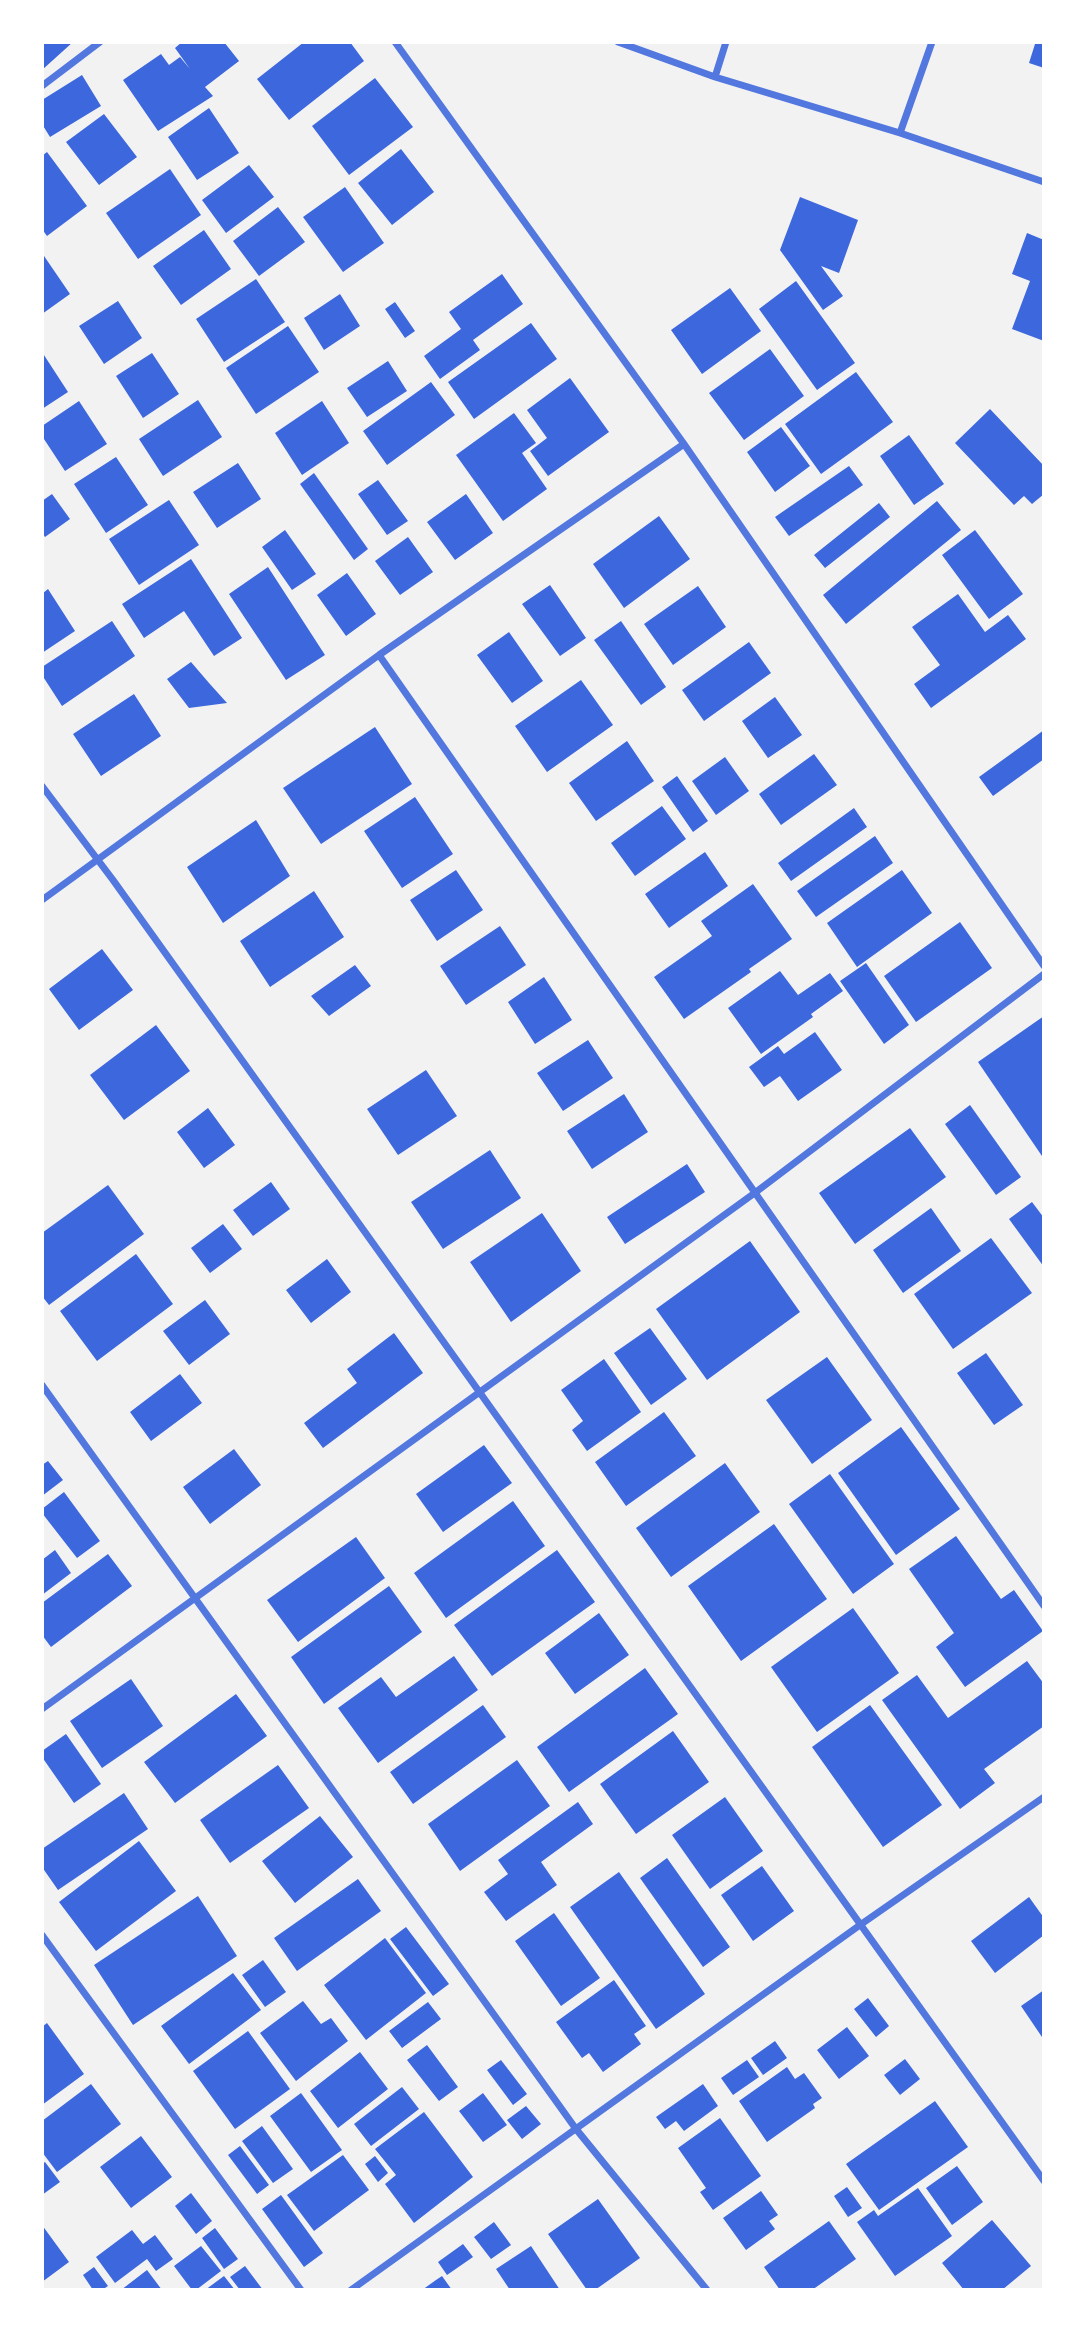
<!DOCTYPE html>
<html>
<head>
<meta charset="utf-8">
<style>
	body { margin:0 }
	#map { position:relative; width:1086px; height:2332px; overflow:hidden; background:#f2f2f2; font-family:Raleway,sans-serif }
	canvas { display:block }
	.frame { position:absolute; inset:0; border:44px solid #fff; pointer-events:none }
</style>
</head>
<body>
<div id="map">
<canvas width="1086" height="2332"></canvas>
<div class="frame"></div>
</div>
<script>
const context = document.querySelector('canvas').getContext('2d');
context.lineJoin = 'round';
function fill(path, color) { context.fillStyle = color; context.fill(path, 'evenodd'); }
const toPath = rows => new Path2D(rows.map(r => 'M' + r).join(''));
function stroke(path, color, width, dash) { context.strokeStyle = color; context.lineWidth = width; context.lineCap = dash ? 'butt' : 'round'; context.setLineDash(dash || []); context.stroke(path); }
const building = toPath([
	[42,42,73,42,42,70],
	[182,42,224,42,239,61,205,87,213,96,158,131,123,80,161,54,169,65,180,57,190,69,175,48],
	[304,42,350,42,364,61,289,120,257,79],
	[1030,42,1044,42,1044,68,1029,63,1035,44],
	[82,75,101,106,50,137,42,124,42,100],
	[375,78,413,127,349,175,312,126],
	[209,108,239,153,197,180,168,137],
	[104,114,137,157,99,185,66,142],
	[401,149,434,192,392,225,358,183],
	[47,152,87,206,47,236,42,229,42,156],
	[249,165,274,197,226,233,202,200],
	[170,169,201,215,138,259,106,213],
	[345,187,384,243,343,272,303,217],
	[800,197,858,220,839,273,821,266,843,296,823,310,780,250],
	[278,207,305,242,259,276,233,241],
	[204,230,231,269,181,305,153,266],
	[1027,233,1044,240,1044,341,1012,329,1030,281,1012,274],
	[42,253,70,294,42,314],
	[502,274,523,304,473,340,480,350,440,379,424,356,461,329,449,312],
	[256,279,285,322,224,362,196,319],
	[796,281,855,363,817,390,759,309],
	[730,288,761,331,702,374,671,330],
	[340,294,360,326,324,350,304,318],
	[118,301,142,338,104,364,79,326],
	[395,302,415,331,405,338,385,309],
	[531,323,557,359,474,419,448,382],
	[288,326,319,372,256,414,226,368],
	[770,349,804,396,744,440,709,393],
	[42,352,68,392,42,409],
	[152,353,179,394,143,418,116,376],
	[388,361,407,391,367,417,347,388],
	[856,372,893,422,821,474,785,424],
	[570,378,609,432,548,476,530,451,547,438,527,410],
	[431,382,455,415,387,465,363,431],
	[198,400,222,437,163,476,139,439],
	[79,401,107,444,65,471,42,436,42,426],
	[322,401,349,443,302,475,275,433],
	[990,409,1044,466,1044,494,1032,504,1024,496,1014,505,955,443],
	[514,413,536,443,522,453,547,489,503,521,456,455],
	[781,427,810,466,775,492,747,452],
	[909,435,944,484,914,505,880,456],
	[116,457,148,505,106,533,74,484],
	[238,463,261,499,217,528,193,492],
	[849,466,863,485,789,536,775,517],
	[314,473,368,549,354,560,300,484],
	[378,480,408,521,387,535,358,494],
	[52,494,70,519,45,537,42,533,42,501],
	[466,494,493,533,455,560,427,522],
	[169,500,199,545,139,585,109,539],
	[937,501,961,530,846,624,823,595],
	[879,503,890,517,825,568,814,555],
	[659,516,690,559,624,608,593,564],
	[285,530,316,574,292,590,262,547],
	[975,530,1023,594,989,619,942,555],
	[408,537,433,572,400,595,375,561],
	[191,559,242,638,214,656,184,611,144,638,122,604],
	[268,567,325,655,286,680,229,594],
	[347,573,376,614,346,636,317,595],
	[550,585,586,638,560,656,522,604],
	[698,586,726,627,673,665,644,624],
	[48,589,75,631,42,653,42,594],
	[958,594,985,632,1008,615,1026,639,931,708,914,684,940,665,912,627],
	[112,621,135,656,62,706,42,675,42,667],
	[621,621,666,687,641,705,594,640],
	[509,632,543,681,512,703,477,655],
	[749,642,771,673,704,721,682,690],
	[191,662,209,683,227,703,189,708,167,679],
	[581,680,613,725,547,772,515,726],
	[134,694,161,736,101,776,73,734],
	[775,697,802,735,768,758,742,721],
	[375,727,412,784,321,844,283,788],
	[1044,730,1044,759,993,796,979,777],
	[627,741,654,781,596,821,569,783],
	[814,754,837,785,781,825,759,794],
	[725,757,749,791,716,815,692,781],
	[677,776,708,821,693,832,662,787],
	[415,797,453,854,402,888,364,831],
	[662,806,686,839,635,876,611,843],
	[854,808,867,827,791,881,778,863],
	[256,820,290,876,223,923,187,867],
	[875,836,893,863,816,917,797,891],
	[705,852,728,886,669,928,645,894],
	[456,870,483,910,437,941,410,900],
	[902,870,932,913,857,967,827,923],
	[753,884,792,939,749,969,751,972,684,1019,654,977,712,936,701,921],
	[314,891,344,937,270,987,240,941],
	[960,922,992,968,916,1022,884,976],
	[500,926,526,965,466,1005,440,966],
	[102,949,133,990,79,1030,49,989],
	[866,963,909,1025,884,1044,840,981],
	[355,965,371,986,329,1016,311,996],
	[780,971,798,995,830,973,843,991,811,1014,813,1017,761,1054,728,1008],
	[544,977,572,1020,535,1044,508,1002],
	[1044,1016,1044,1159,978,1062],
	[156,1025,190,1071,124,1120,90,1075],
	[815,1032,842,1070,798,1101,780,1076,764,1087,749,1067,778,1046,784,1054],
	[588,1040,613,1078,563,1111,537,1073],
	[426,1070,457,1116,398,1155,367,1109],
	[624,1094,648,1132,592,1169,567,1131],
	[970,1105,1021,1177,996,1195,945,1124],
	[208,1108,235,1145,204,1168,177,1132],
	[910,1128,946,1177,855,1244,819,1193],
	[490,1150,521,1198,443,1249,411,1202],
	[687,1164,705,1192,625,1244,607,1217],
	[271,1182,290,1209,253,1236,233,1210],
	[108,1185,144,1234,49,1305,42,1296,42,1233],
	[1032,1202,1044,1218,1044,1267,1009,1219],
	[931,1208,961,1251,903,1293,873,1250],
	[542,1213,581,1271,511,1322,470,1262],
	[223,1224,242,1249,210,1273,191,1248],
	[991,1238,1032,1293,953,1349,914,1294],
	[750,1241,800,1312,707,1380,656,1309],
	[136,1254,173,1304,97,1361,60,1311],
	[327,1259,351,1292,311,1323,286,1290],
	[205,1300,230,1334,189,1365,163,1331],
	[650,1328,687,1379,651,1405,614,1353],
	[394,1333,423,1373,323,1448,304,1423,357,1383,347,1369],
	[986,1353,1023,1405,994,1425,957,1373],
	[827,1357,872,1420,812,1464,766,1400],
	[604,1359,641,1412,587,1451,572,1430,583,1421,561,1390],
	[180,1374,202,1403,151,1441,130,1412],
	[664,1412,696,1456,626,1506,595,1462],
	[901,1427,960,1509,896,1555,838,1473],
	[484,1445,512,1483,443,1532,416,1494],
	[234,1449,261,1485,210,1524,183,1487],
	[48,1461,63,1480,42,1496,42,1465],
	[725,1463,760,1512,671,1577,636,1528],
	[830,1474,894,1564,853,1594,789,1504],
	[64,1492,100,1541,77,1558,42,1513,42,1509],
	[513,1501,545,1546,446,1618,414,1573],
	[774,1524,827,1599,741,1661,688,1586],
	[956,1536,1001,1599,1014,1590,1043,1631,965,1687,936,1647,954,1633,909,1569],
	[356,1537,385,1578,298,1642,267,1600],
	[55,1550,71,1573,42,1595,42,1560],
	[557,1550,595,1602,492,1676,454,1625],
	[108,1554,132,1586,51,1647,42,1635,42,1603],
	[389,1586,422,1632,324,1704,291,1657],
	[853,1608,899,1673,817,1732,771,1667],
	[599,1613,629,1655,575,1694,545,1653],
	[454,1656,478,1690,378,1763,338,1708,381,1677,396,1697],
	[1027,1661,1044,1684,1044,1726,984,1769,995,1783,960,1809,882,1700,917,1675,948,1718],
	[645,1668,678,1714,569,1792,537,1747],
	[131,1679,163,1726,102,1768,70,1721],
	[236,1694,267,1736,175,1803,144,1762],
	[483,1705,506,1737,413,1804,390,1772],
	[870,1705,942,1805,883,1847,812,1747],
	[673,1731,709,1782,636,1834,600,1784],
	[66,1734,101,1784,74,1803,42,1757,42,1751],
	[517,1760,550,1806,460,1871,428,1824],
	[278,1765,309,1808,230,1863,200,1820],
	[124,1793,148,1829,58,1890,42,1867,42,1849],
	[725,1797,763,1851,710,1889,672,1835],
	[578,1802,593,1824,541,1862,557,1885,506,1921,484,1892,508,1874,498,1860],
	[320,1816,353,1857,295,1903,262,1861],
	[139,1841,176,1891,96,1951,59,1902],
	[667,1858,730,1947,703,1967,640,1878],
	[762,1866,794,1911,753,1941,721,1895],
	[619,1872,705,1994,656,2029,570,1907],
	[358,1879,381,1911,297,1971,274,1938],
	[198,1896,237,1956,133,2025,94,1965],
	[1029,1897,1044,1918,1044,1935,995,1973,971,1941],
	[554,1913,600,1978,561,2006,515,1941],
	[406,1927,449,1984,433,1996,390,1939],
	[385,1938,426,1993,366,2040,324,1985],
	[263,1960,286,1992,265,2007,242,1975],
	[233,1973,261,2010,189,2064,161,2026],
	[614,1980,646,2026,634,2034,641,2044,603,2072,589,2053,582,2058,556,2022],
	[1044,1990,1044,2040,1021,2006],
	[868,1998,889,2026,876,2037,854,2009],
	[303,2001,321,2024,331,2018,348,2041,296,2081,260,2033],
	[428,2002,441,2019,402,2048,389,2031],
	[47,2023,84,2074,42,2105,42,2027],
	[847,2027,869,2056,839,2079,817,2050],
	[248,2031,290,2089,235,2129,193,2071],
	[775,2041,787,2058,763,2075,751,2058],
	[427,2045,458,2087,439,2101,407,2060],
	[360,2052,388,2089,338,2128,310,2091],
	[905,2059,920,2079,900,2095,884,2075],
	[501,2060,527,2094,513,2105,487,2070],
	[747,2060,759,2077,733,2095,721,2078],
	[787,2067,795,2079,804,2073,822,2098,813,2104,815,2108,767,2142,739,2101],
	[91,2084,121,2124,57,2172,42,2152,42,2121],
	[703,2084,718,2106,684,2131,676,2121,665,2129,656,2117],
	[402,2087,419,2109,371,2146,354,2124],
	[301,2093,342,2150,311,2172,270,2116],
	[483,2093,507,2125,483,2142,459,2111],
	[935,2101,968,2147,879,2210,846,2164],
	[526,2106,541,2124,522,2139,507,2120],
	[424,2112,473,2177,414,2223,385,2184,396,2175,375,2149],
	[720,2118,761,2176,713,2210,700,2192,706,2188,678,2148],
	[262,2126,293,2169,273,2183,242,2141],
	[141,2136,172,2177,131,2208,100,2167],
	[240,2146,269,2185,257,2194,228,2155],
	[343,2155,369,2190,314,2231,287,2195],
	[375,2156,388,2173,378,2182,365,2164],
	[45,2162,60,2182,42,2195,42,2164],
	[957,2166,983,2202,952,2225,926,2188],
	[847,2187,862,2208,848,2217,834,2196],
	[918,2188,952,2236,895,2276,857,2222,874,2210,878,2216],
	[761,2191,778,2215,769,2221,775,2229,746,2250,723,2218],
	[191,2193,212,2221,196,2234,175,2206],
	[281,2195,323,2253,304,2267,262,2209],
	[598,2199,640,2258,595,2290,587,2290,548,2234],
	[992,2220,1031,2266,1002,2290,964,2290,942,2263],
	[829,2221,856,2259,812,2290,780,2290,764,2267],
	[494,2222,511,2245,491,2259,474,2237],
	[42,2225,69,2262,42,2282],
	[215,2228,238,2259,224,2269,202,2238],
	[132,2230,143,2244,155,2235,173,2259,156,2271,147,2259,115,2283,96,2257],
	[463,2244,473,2257,447,2275,438,2262],
	[201,2246,221,2271,196,2290,192,2290,174,2266],
	[531,2246,560,2290,510,2290,496,2269],
	[245,2266,263,2290,240,2290,230,2277],
	[94,2267,108,2286,102,2290,93,2290,83,2275],
	[147,2270,162,2290,121,2290],
	[224,2276,235,2290,205,2290],
	[442,2276,452,2290,422,2290,436,2280]
]);
const minor = toPath([
	[395,42,684,444,1044,966],
	[618,42,715,77,900,133,1044,182],
	[715,77,726,42],
	[42,86,100,42],
	[900,133,932,42],
	[379,655,1044,1606],
	[42,786,113,880,1044,2181],
	[42,900,379,655,684,444],
	[42,1385,576,2129,707,2290],
	[42,1709,756,1192,1044,974],
	[42,1935,301,2290],
	[351,2290,860,1925,1044,1797]
]);
fill(building, '#3d67dc');
stroke(minor, '#5277de', 7);
</script>
</body>
</html>
